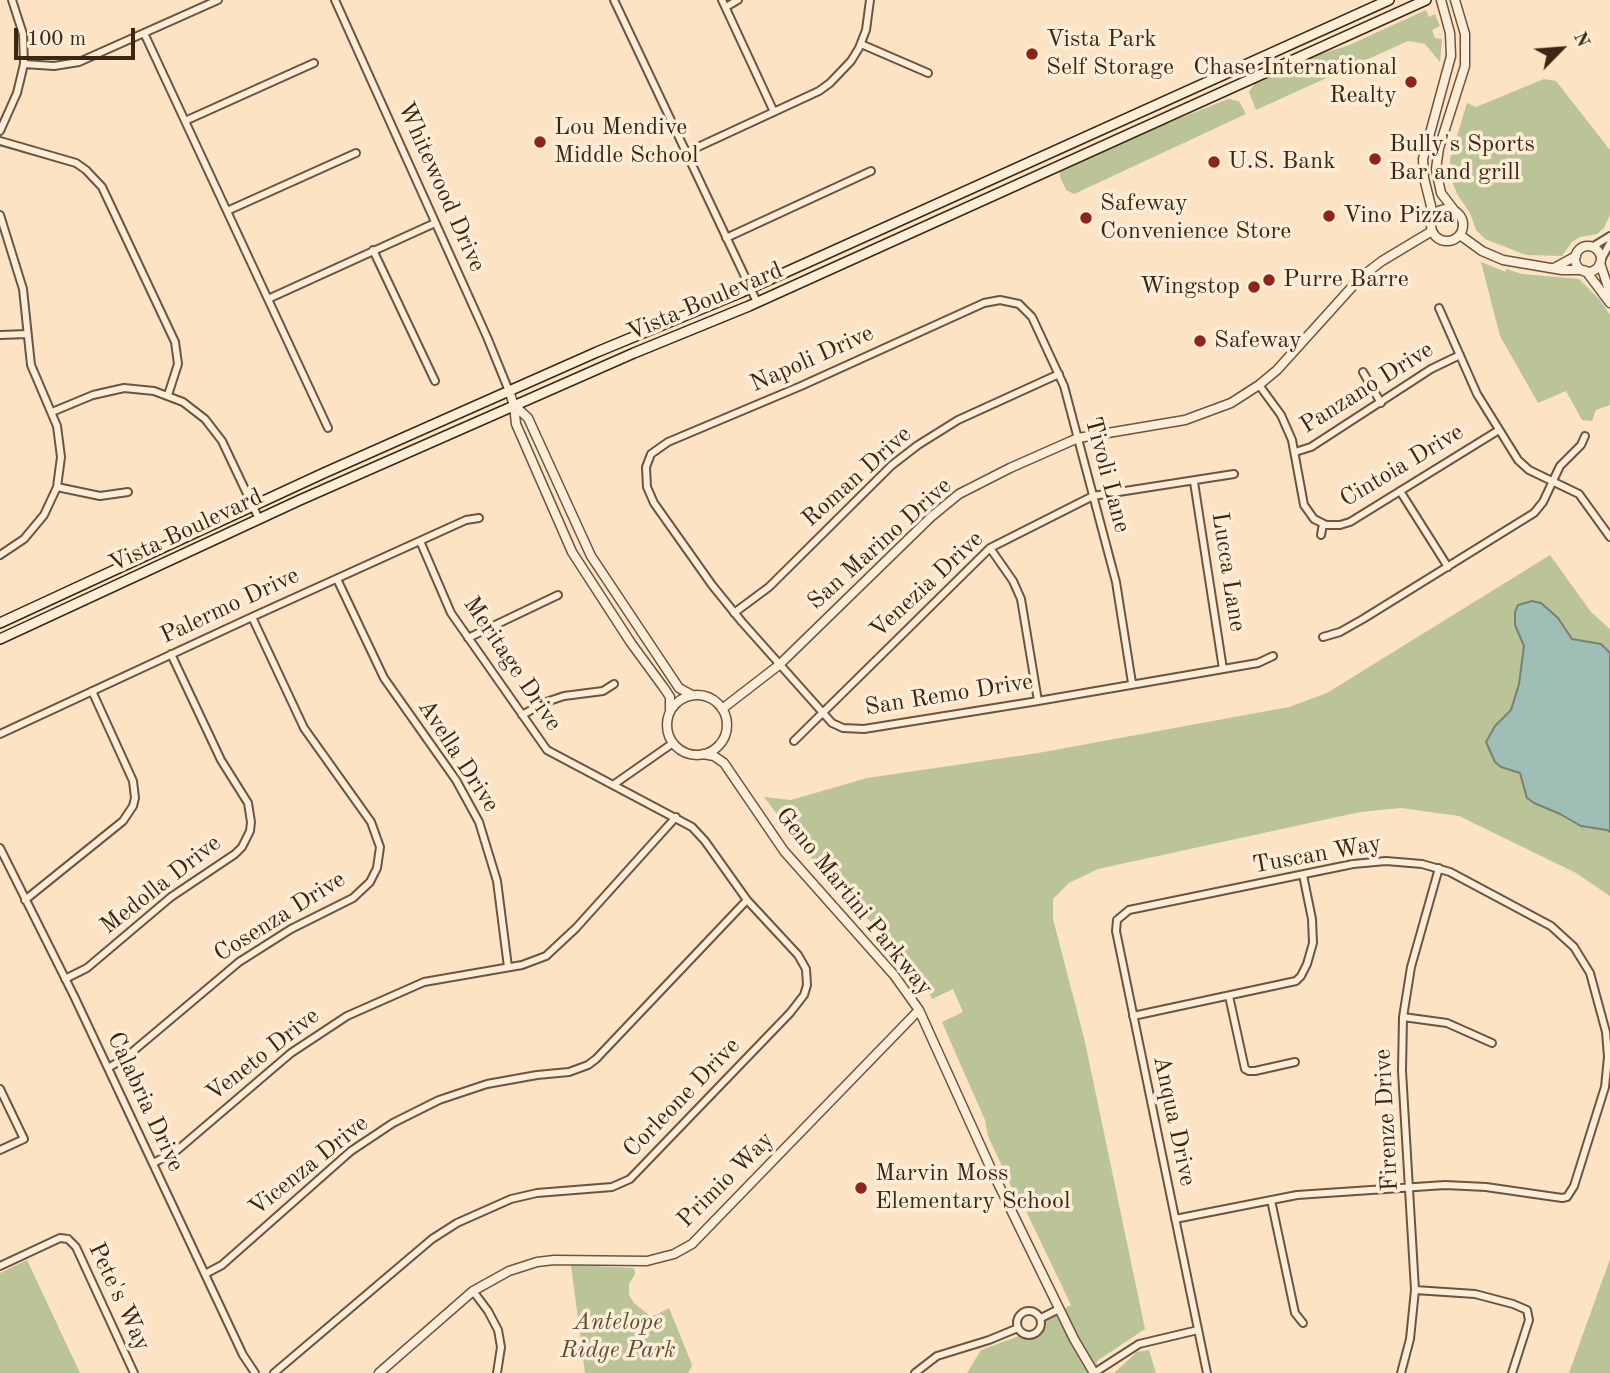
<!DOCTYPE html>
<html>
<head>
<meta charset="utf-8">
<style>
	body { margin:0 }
	#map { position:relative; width:1610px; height:1373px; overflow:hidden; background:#fbe3c3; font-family:"Old Standard TT",serif }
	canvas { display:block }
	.north { position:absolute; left:1526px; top:14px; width:70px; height:70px; -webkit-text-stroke:5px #fcedd8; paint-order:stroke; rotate:65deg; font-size:19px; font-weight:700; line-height:28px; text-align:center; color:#3b2612 }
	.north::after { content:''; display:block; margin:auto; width:24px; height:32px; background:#3b2612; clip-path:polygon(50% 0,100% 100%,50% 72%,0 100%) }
	.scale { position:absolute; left:14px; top:28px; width:121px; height:32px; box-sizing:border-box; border:4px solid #3b2612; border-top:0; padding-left:9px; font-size:21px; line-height:24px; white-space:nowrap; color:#3b2612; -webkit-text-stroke:5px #fcedd8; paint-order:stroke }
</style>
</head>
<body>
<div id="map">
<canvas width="1610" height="1373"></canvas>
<div class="north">N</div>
<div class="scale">100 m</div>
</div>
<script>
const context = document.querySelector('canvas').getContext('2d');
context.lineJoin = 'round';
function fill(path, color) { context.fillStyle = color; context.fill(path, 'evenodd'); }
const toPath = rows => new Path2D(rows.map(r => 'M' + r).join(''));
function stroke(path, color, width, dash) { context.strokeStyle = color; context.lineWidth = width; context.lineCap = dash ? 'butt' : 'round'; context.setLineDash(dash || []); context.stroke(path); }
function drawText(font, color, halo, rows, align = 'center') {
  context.font = font + ' "Old Standard TT",serif'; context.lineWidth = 7; context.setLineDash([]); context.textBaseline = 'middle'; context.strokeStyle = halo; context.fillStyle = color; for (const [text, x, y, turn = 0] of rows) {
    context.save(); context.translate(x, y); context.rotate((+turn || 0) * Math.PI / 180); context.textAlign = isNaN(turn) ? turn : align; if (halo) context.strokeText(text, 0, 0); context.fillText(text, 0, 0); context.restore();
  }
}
const green = toPath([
	[1426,10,1429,17,1435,14,1440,26,1432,30,1435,38,1442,39,1440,62,1425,44,1408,41,1256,110,1249,92,1255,83,1310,57,1347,46],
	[1544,79,1556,81,1610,150,1610,215,1604,228,1597,234,1580,237,1572,242,1562,256,1526,255,1485,239,1476,230,1470,213,1457,194,1451,178,1450,159,1467,103,1476,107],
	[1228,99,1239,101,1246,114,1074,194,1066,190,1060,177,1060,172,1063,169,1138,135],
	[1481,262,1506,272,1506,269,1522,274,1579,279,1600,300,1610,315,1610,405,1596,410,1592,421,1582,420,1566,391,1538,403,1500,336],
	[1550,555,1591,612,1610,629,1610,896,1576,873,1459,816,1401,808,1360,812,1098,869,1069,883,1053,899,1053,919,1085,1042,1145,1329,1097,1361,1096,1373,967,1373,981,1350,1019,1336,1034,1338,1042,1331,1042,1320,1071,1305,1025,1209,1018,1201,988,1136,985,1120,942,1022,963,1012,953,989,932,999,922,977,804,850,764,797,791,800,867,778,1038,753,1289,707,1327,693],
	[1610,1259,1610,1373,1569,1373],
	[27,1260,80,1373,0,1373,0,1273],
	[571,1265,634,1268,635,1274,629,1284,629,1295,634,1303,649,1315,656,1315,669,1308,691,1362,692,1366,688,1373,585,1373],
	[1149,1350,1156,1373,1114,1373,1137,1352]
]);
const water = toPath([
	[1532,601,1541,603,1558,618,1572,639,1601,644,1610,653,1610,832,1607,830,1581,826,1560,814,1534,803,1527,798,1520,773,1501,767,1495,762,1486,742,1495,726,1511,710,1519,684,1524,646,1515,625,1515,612,1518,605,1532,601]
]);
const minor = toPath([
	[335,0,487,337,509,391],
	[614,0,757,302],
	[722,0,774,112],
	[726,7,738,0],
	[144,33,328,428],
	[861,44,928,73],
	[24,64,54,66,79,62,218,0],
	[185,121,314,63],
	[0,131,17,93,24,64,23,34,12,0],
	[0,141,76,163,86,170,102,187,175,342,178,364,168,395],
	[685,153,819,91,830,83,851,61,859,48,866,30,870,0],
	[227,211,356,153],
	[0,215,23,289,31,365,57,426,61,457,57,487,44,515,24,539,0,555],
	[726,238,871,171],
	[1592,247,1610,236],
	[373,250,435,381],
	[1601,260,1610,243],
	[268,299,435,223],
	[1439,308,1477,394,1518,460,1529,470,1579,494,1610,537],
	[0,335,27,334],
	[1363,372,1381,403],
	[1259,385,1281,415,1292,440,1304,505,1314,519,1326,525,1340,525,1350,522,1499,430],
	[52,412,93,395,124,388,154,391,183,402,205,419,222,441,259,519],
	[1295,452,1311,447,1431,369,1460,355],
	[1194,482,1223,669],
	[57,487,100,496,128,492],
	[1400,491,1448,567],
	[1321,535,1323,524],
	[990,548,1013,581,1021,599,1038,701],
	[337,579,384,678,456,780,479,822,497,881,508,967],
	[734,613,769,587,892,465,918,445,958,420,1059,374],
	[1323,637,1340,632,1363,619,1534,513,1543,502,1560,466,1581,445,1585,436],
	[468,638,558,595],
	[1132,683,1116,582,1064,386,1032,317,1019,304,1000,300,984,303,801,386,668,442,651,454,646,467,647,487,654,503,712,585,742,622,832,723,843,728,864,729,1038,701,1258,663,1273,656],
	[522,715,546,702,564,696,603,691,614,684],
	[0,734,252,617,466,520,479,518],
	[794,741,990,548,1093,496,1234,474],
	[613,785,673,743],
	[0,848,74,996,243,1355,255,1373],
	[25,900,123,821,133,806,135,798,133,781,92,691],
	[1117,920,1129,910,1353,864,1386,861,1422,864,1450,872,1551,926,1574,947,1590,973,1606,1032,1608,1057,1605,1087,1574,1186,1567,1197,1562,1198],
	[1117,920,1116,931,1207,1373],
	[65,979,87,968,171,897,235,854,242,847,250,831,251,822,248,803,221,760,171,654],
	[1229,996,1245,1069,1249,1071,1255,1071,1295,1062],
	[1133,1016,1296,981,1301,976,1307,964,1313,943,1312,919,1303,875],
	[1403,1017,1447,1023,1492,1043],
	[108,1068,125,1058,239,962,291,929,353,898,370,882,377,868,380,847,371,822,304,728,252,617],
	[0,1089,24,1139,0,1150],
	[153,1163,175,1152,291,1053,347,1016,424,982,522,965,546,956,576,928,676,817],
	[1271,1200,1295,1313,1303,1323],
	[1175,1219,1297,1195,1445,1185,1486,1187,1562,1198],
	[68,1239,76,1247,134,1373],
	[0,1266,60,1238,68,1239],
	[205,1274,222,1265,351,1151,393,1123,439,1100,487,1084,537,1075,569,1072,588,1065,596,1059,747,900],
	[1415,1290,1475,1294,1513,1304,1527,1310,1529,1320,1512,1373],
	[473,1291,488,1311,498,1330,501,1347,497,1373],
	'1017 1323a12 12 0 1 1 24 0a12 12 0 1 1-24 0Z',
	[1041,1318,1059,1309],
	[274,1373,432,1239,457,1223,511,1199,537,1193,612,1187,630,1179,790,1013,804,995,807,985,806,969,798,955,747,900,705,841,692,827,547,750,451,613,420,541],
	[915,1373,937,1356,989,1340,1018,1328],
	[1094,1373,1139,1344,1198,1330],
	[1401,1373,1410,1339,1415,1290,1402,1071,1403,1017,1411,967,1439,868]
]);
const tertiary = toPath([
	'1431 225a16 16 0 1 1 32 0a16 16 0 1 1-32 0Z',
	[1454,210,1441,193,1436,169,1439,148,1465,66,1465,34,1455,0],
	[1430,223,1431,206,1424,178,1423,159,1451,56,1450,33,1441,0],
	[1460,235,1482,251,1503,260,1562,270,1583,270],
	'1575 259a13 13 0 1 1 26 0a13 13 0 1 1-26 0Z',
	[1600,263,1610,293],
	[1554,268,1576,256],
	[1586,271,1610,303],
	[509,391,514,405,516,424,572,552,631,643,664,688,670,697,670,709],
	[514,405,528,418,591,556,679,688,692,695],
	'667 725a30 30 0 1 1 60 0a30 30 0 1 1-60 0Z',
	[722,709,779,665,931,517,959,494,1010,468,1078,438,1185,420,1231,403,1259,385,1277,370,1361,277,1382,261,1432,231],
	[703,754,714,756,724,763,784,851,894,975,919,1010,992,1171,1074,1339,1094,1373],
	[379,1373,473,1291,509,1271,537,1262,554,1260,647,1261,674,1254,692,1244,919,1010]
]);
const secondary = toPath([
	[0,623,324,473,597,352,742,292,1389,0],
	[0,639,300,500,634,353,749,306,1426,0]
]);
const markers = [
	[1032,54,7,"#8f2418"],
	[1411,82,7,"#8f2418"],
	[540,142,7,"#8f2418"],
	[1375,159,7,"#8f2418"],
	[1214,162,7,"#8f2418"],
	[1329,216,7,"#8f2418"],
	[1086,218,7,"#8f2418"],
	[1269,280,7,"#8f2418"],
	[1254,287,7,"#8f2418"],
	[1200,341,7,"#8f2418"],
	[861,1188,7,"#8f2418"]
];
const poiNames = [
	["Vista Park",1046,40],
	["Self Storage",1046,68],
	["Chase International",1397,68,"right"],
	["Realty",1397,96,"right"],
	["Lou Mendive",554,128],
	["Middle School",554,156],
	["Bully's Sports",1389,145],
	["Bar and grill",1389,173],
	["U.S. Bank",1228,162],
	["Safeway",1100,204],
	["Convenience Store",1100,232],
	["Vino Pizza",1343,216],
	["Purre Barre",1283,280],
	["Wingstop",1240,287,"right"],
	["Safeway",1214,341],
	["Marvin Moss",875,1174],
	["Elementary School",875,1202]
];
const streetNames = [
	["Whitewood Drive",441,187,66],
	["Vista Boulevard",705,302,-23],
	["Napoli Drive",812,359,-24],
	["Panzano Drive",1367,388,-32],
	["Cintoia Drive",1402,466,-31],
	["Tivoli Lane",1107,475,75],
	["Roman Drive",857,477,-42],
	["Vista Boulevard",186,531,-25],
	["San Marino Drive",880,544,-42],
	["Lucca Lane",1228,572,81],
	["Venezia Drive",927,585,-43],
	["Palermo Drive",230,606,-25],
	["Meritage Drive",512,664,56],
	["San Remo Drive",949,695,-9],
	["Avella Drive",458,756,57],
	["Tuscan Way",1317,855,-10],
	["Medolla Drive",161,885,-38],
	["Geno Martini Parkway",854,902,51],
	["Cosenza Drive",280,917,-32],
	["Veneto Drive",263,1055,-38],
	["Corleone Drive",682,1098,-46],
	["Calabria Drive",145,1102,65],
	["Firenze Drive",1387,1120,-93],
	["Anqua Drive",1174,1121,78],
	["Vicenza Drive",309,1166,-39],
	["Primio Way",726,1180,-45],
	["Pete's Way",119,1297,65]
];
const parkNames = [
	["Antelope",618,1323],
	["Ridge Park",618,1351]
];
fill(green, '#bbc496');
fill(water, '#9fbeb6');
stroke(water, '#778174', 2);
stroke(minor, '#6b553e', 10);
stroke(tertiary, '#6b553e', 11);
stroke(secondary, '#3b2612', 12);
stroke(minor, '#fcedd8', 6);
stroke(tertiary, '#fcedd8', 8);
stroke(secondary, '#fcedd8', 9);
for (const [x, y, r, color] of markers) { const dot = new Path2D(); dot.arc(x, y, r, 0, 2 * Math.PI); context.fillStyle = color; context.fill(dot); stroke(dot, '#fcedd8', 2.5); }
drawText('24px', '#3b2612', '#fcedd8', poiNames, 'left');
drawText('24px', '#3b2612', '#fcedd8', streetNames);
drawText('italic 24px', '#5b4e33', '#fcedd8', parkNames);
</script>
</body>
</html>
